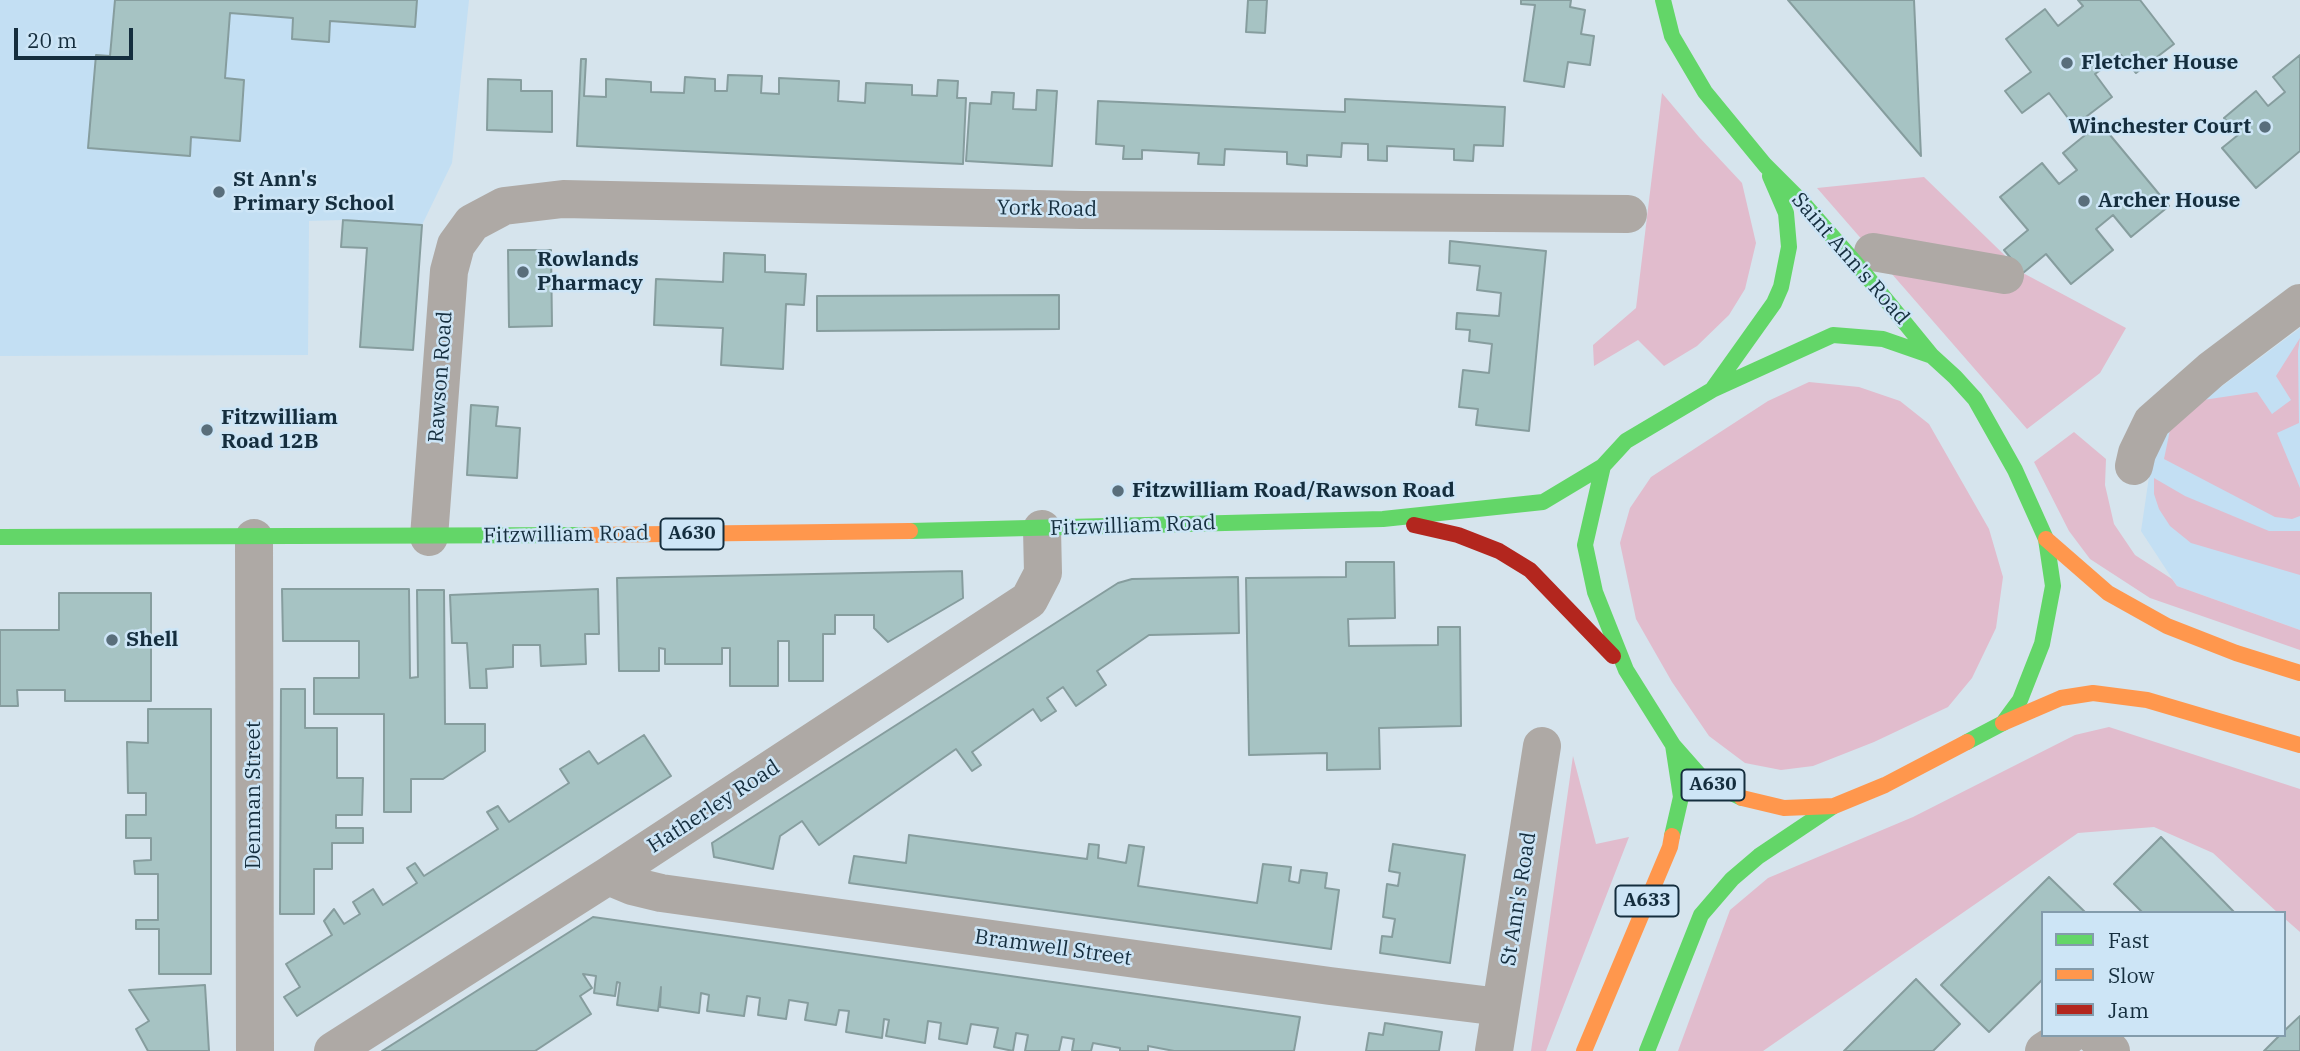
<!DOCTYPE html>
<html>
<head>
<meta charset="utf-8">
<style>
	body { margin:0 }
	#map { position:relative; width:2300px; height:1051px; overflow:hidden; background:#d6e4ed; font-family:"IBM Plex Serif",serif }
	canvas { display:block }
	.legend { position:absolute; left:2041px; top:911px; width:245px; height:126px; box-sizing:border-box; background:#cde5f6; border:2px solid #839cac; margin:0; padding:9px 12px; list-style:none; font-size:21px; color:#152e3e }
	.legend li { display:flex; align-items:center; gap:14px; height:35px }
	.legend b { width:35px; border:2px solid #839cac }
	.scale { position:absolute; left:14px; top:28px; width:119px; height:32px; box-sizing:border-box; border:4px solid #152e3e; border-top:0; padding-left:9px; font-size:21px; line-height:24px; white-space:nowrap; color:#152e3e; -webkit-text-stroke:5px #cde5f6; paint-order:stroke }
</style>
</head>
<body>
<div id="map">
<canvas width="2300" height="1051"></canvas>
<ul class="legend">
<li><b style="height:9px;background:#63d668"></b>Fast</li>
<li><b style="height:9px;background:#ff974d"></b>Slow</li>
<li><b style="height:9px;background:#b3261e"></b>Jam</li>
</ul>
<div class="scale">20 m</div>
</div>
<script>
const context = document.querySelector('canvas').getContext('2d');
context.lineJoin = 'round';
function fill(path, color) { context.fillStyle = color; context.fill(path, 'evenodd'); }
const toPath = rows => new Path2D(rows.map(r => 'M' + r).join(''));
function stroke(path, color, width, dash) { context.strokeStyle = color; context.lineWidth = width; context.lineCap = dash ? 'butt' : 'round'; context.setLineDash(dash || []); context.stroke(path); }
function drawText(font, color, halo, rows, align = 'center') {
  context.font = font + ' "IBM Plex Serif",serif'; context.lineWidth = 5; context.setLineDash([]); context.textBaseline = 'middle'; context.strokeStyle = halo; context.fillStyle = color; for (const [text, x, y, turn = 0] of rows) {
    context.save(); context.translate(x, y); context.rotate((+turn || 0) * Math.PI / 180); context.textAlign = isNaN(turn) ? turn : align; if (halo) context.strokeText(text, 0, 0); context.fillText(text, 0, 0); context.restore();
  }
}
const built = toPath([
	[0,0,469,0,452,163,422,225,343,220,309,221,308,355,0,356],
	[2300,328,2300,630,2177,586,2141,531,2155,436]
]);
const green = toPath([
	[1662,93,1699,137,1742,183,1756,243,1745,289,1729,315,1697,346,1664,366,1638,340,1594,366,1593,345,1636,308],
	[1924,177,2023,273,2126,328,2100,373,2027,429,1817,188],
	[2300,338,2298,351,2299,423,2277,433,2300,488,2300,516,2292,519,2275,517,2164,459,2170,430,2203,400,2257,392,2272,414,2291,400,2276,376],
	[1809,382,1859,387,1900,401,1929,424,1989,529,2003,577,1996,628,1972,678,1948,707,1874,742,1813,766,1781,770,1745,763,1709,736,1672,682,1636,619,1620,543,1630,508,1651,477,1768,401],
	[2074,432,2106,459,2105,485,2114,524,2135,555,2172,579,2177,586,2300,630,2300,650,2150,598,2090,559,2069,531,2034,462],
	[2154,478,2185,496,2269,531,2300,531,2300,575,2191,543,2170,526,2159,509,2154,494],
	[2109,727,2300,789,2300,932,2284,918,2284,913,2278,913,2213,853,2154,827,2078,833,1763,1051,1678,1051,1730,910,1768,878,1913,817,2075,735],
	[1573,756,1596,844,1629,837,1546,1051,1531,1051]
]);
const building = toPath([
	[115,0,417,0,415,27,330,21,329,42,292,39,293,18,230,13,225,78,244,80,240,141,191,137,190,156,88,148,96,55,110,56,115,0],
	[1248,0,1267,0,1265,33,1246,32,1248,0],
	[1521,0,1571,0,1570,7,1585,10,1581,34,1594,36,1590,65,1568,62,1564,87,1524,81,1535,5,1521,4,1521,0],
	[1788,0,1914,0,1921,156,1788,0],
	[2078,0,2140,0,2174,44,2136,73,2121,55,2095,74,2112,97,2074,126,2049,93,2022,113,2005,91,2031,72,2006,39,2045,9,2058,26,2083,6,2078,0],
	[2300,55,2300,151,2256,188,2222,148,2238,135,2224,118,2256,91,2268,106,2285,92,2273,77,2300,55],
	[581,59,586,59,584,96,606,97,606,79,651,82,651,92,684,93,685,77,715,79,715,91,727,91,728,75,762,76,761,93,779,94,779,78,839,81,838,101,865,103,866,83,912,85,912,95,937,96,938,80,958,81,957,98,966,98,963,164,577,146,581,59],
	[488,79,521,80,521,91,552,91,552,132,487,130,488,79],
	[1037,90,1057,91,1052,166,966,161,970,103,991,104,992,92,1014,93,1013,109,1036,110,1037,90],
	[1345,99,1505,107,1503,146,1474,145,1473,161,1454,160,1454,149,1387,146,1387,161,1368,160,1368,144,1342,143,1341,157,1307,155,1307,166,1287,164,1287,152,1225,149,1224,165,1198,164,1199,153,1142,150,1142,159,1123,159,1124,146,1096,144,1098,101,1345,112,1345,99],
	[2100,123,2169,206,2131,237,2113,215,2096,229,2113,250,2071,284,2046,254,2023,273,2004,250,2028,230,2000,197,2042,163,2059,184,2077,170,2063,153,2100,123],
	[343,220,422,225,413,350,360,347,367,248,341,247,343,220],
	[1450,241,1546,251,1529,431,1476,425,1478,409,1459,407,1463,370,1489,373,1492,344,1469,341,1470,330,1456,329,1457,313,1499,316,1501,293,1477,290,1480,266,1449,263,1450,241],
	[508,250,551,250,552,326,509,327,508,250],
	[724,253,765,255,765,272,806,274,804,305,786,304,783,369,721,365,723,328,654,325,656,279,723,282,724,253],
	[1059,295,1059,329,817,331,817,296,1059,295],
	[471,405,498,407,496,426,520,428,517,478,467,475,471,405],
	[1346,562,1394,562,1395,618,1348,619,1349,646,1438,645,1438,627,1460,627,1461,726,1379,728,1380,769,1327,770,1327,753,1249,755,1246,578,1346,577,1346,562],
	[962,571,963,598,888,642,874,628,874,615,835,615,835,634,823,634,823,681,789,681,789,641,778,641,778,686,730,686,730,648,722,648,722,664,665,664,665,649,659,648,659,671,619,671,617,578,962,571],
	[1238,577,1239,633,1149,635,1097,671,1106,685,1076,706,1063,687,1047,698,1056,711,1041,721,1033,709,972,752,981,765,972,771,956,749,819,845,802,821,780,836,773,869,714,857,712,843,1118,583,1132,579,1238,577],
	[282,589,409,589,410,678,418,677,417,590,444,590,445,724,485,724,485,751,443,779,411,779,411,812,384,812,384,714,314,714,314,678,359,678,359,641,283,641,282,589],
	[598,589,599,634,585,634,586,664,541,666,540,645,513,645,513,667,486,669,487,688,470,688,467,643,452,643,450,595,598,589],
	[59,593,151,593,151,701,65,701,65,690,17,690,18,706,0,706,0,630,59,630,59,593],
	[281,689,305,689,305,728,337,728,337,778,363,778,362,815,336,815,336,828,363,828,363,843,332,843,332,869,314,869,314,914,280,914,281,689],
	[148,709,211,709,211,974,159,974,159,929,136,929,136,920,158,920,158,874,135,874,134,861,151,860,151,838,126,838,126,815,146,815,146,793,128,793,127,742,148,743,148,709],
	[644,735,671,776,297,1016,284,997,300,987,286,964,332,935,324,921,334,909,344,924,360,914,353,902,373,889,383,905,417,883,407,868,415,863,424,876,498,829,487,812,498,806,509,822,569,783,560,769,589,751,598,764,644,735],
	[909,835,1087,859,1089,844,1099,845,1098,858,1126,863,1129,845,1144,847,1138,886,1257,903,1263,864,1291,867,1289,881,1299,883,1301,870,1327,873,1325,888,1339,890,1331,949,849,883,854,856,906,863,909,835],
	[2161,837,2235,913,2143,913,2114,884,2161,837],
	[1393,844,1465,855,1450,963,1380,953,1382,936,1392,937,1395,919,1383,917,1387,884,1398,886,1400,873,1389,871,1393,844],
	[2049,877,2086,913,2043,913,2043,979,1989,1032,1941,985,2049,877],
	[593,917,1300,1017,1294,1051,1174,1051,1148,1046,1148,1051,1120,1051,1120,1048,1093,1043,1091,1051,1072,1051,1074,1039,1062,1037,1059,1051,1025,1051,1028,1035,1016,1033,1013,1051,994,1047,998,1028,971,1024,967,1044,939,1039,941,1023,928,1021,925,1043,886,1036,889,1020,884,1019,882,1038,846,1032,849,1011,839,1010,836,1025,805,1020,808,1003,789,1000,786,1019,758,1015,760,998,747,996,744,1016,707,1011,709,995,701,993,699,1013,660,1007,661,987,658,1011,617,1005,620,983,617,982,615,996,594,993,596,976,583,974,592,988,580,996,591,1014,535,1051,382,1051,593,917],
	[1916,979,1960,1024,1933,1051,1844,1051,1916,979],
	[205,985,209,1051,148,1051,136,1029,149,1021,129,990,205,985],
	[2300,1016,2300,1051,2264,1051,2280,1035,2284,1035,2284,1031,2300,1016],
	[1385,1023,1442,1032,1439,1051,1366,1051,1369,1033,1383,1035,1385,1023]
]);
const street = toPath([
	[1873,252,2005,275],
	[2134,466,2137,453,2152,422,2211,370,2300,303],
	[429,537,449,271,456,245,472,223,504,206,563,199,1081,210,1628,214],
	[254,538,255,1051],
	[608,876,632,886,661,893,1330,986,1500,1007],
	[2094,1035,2111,1051],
	[333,1051,608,876,1029,600,1043,573,1042,529],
	[1494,1051,1542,746],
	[2044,1051,2069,1035]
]);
const fast = toPath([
	[1663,0,1672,36,1705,92,1765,165,1803,203,1860,268,1932,356],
	[1833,335,1883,339,1932,356,1955,377,1975,399,2015,470,2046,539,2053,586,2042,644,2020,700,2003,723,1967,742],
	[1712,390,1774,303,1781,287,1789,247,1786,213,1770,176],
	[910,531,1383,519,1543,502,1603,466],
	[0,537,585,535],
	[1742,798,1703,779,1673,745,1626,670,1595,592,1585,545,1603,466,1626,441,1712,390,1833,335],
	[1672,836,1681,797,1673,745],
	[1647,1051,1701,915,1732,879,1759,856,1832,807]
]);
const slow = toPath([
	[585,535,910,531],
	[2046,539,2108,593,2167,626,2236,653,2300,673],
	[2003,723,2061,698,2093,693,2147,700,2300,745],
	[1742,798,1784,808,1834,806,1885,785,1967,742],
	[1584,1051,1670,847,1672,836]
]);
const jam = toPath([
	[1414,525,1458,535,1499,551,1530,570,1613,656]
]);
const markers = [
	[2067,63,7,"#596e7b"],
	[2265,127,7,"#596e7b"],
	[219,192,7,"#596e7b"],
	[2084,201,7,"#596e7b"],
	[523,272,7,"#596e7b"],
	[207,430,7,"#596e7b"],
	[1118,491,7,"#596e7b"],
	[112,640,7,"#596e7b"]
];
const shields = [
	[692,534,63],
	[1713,785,63],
	[1647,901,63]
];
const shieldNames = [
	["A630",692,534],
	["A630",1713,785],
	["A633",1647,901]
];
const poiNames = [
	["Fletcher House",2081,63],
	["Winchester Court",2251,127,"right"],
	["St Ann's",233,180],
	["Primary School",233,204],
	["Archer House",2098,201],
	["Rowlands",537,260],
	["Pharmacy",537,284],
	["Fitzwilliam",221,418],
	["Road 12B",221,442],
	["Fitzwilliam Road/Rawson Road",1132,491],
	["Shell",126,640]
];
const streetNames = [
	["York Road",1047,209,1],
	["Saint Ann's Road",1850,259,49],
	["Rawson Road",441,377,-86],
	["Fitzwilliam Road",1133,526,-2],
	["Fitzwilliam Road",566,535,-1],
	["Denman Street",254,795,-90],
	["Hatherley Road",714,807,-33],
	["St Ann's Road",1519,899,-81],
	["Bramwell Street",1053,948,8]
];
fill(built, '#c3dff3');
fill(green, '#e1bccd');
fill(building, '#a6c3c3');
stroke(building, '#869d9e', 2);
stroke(street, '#aea9a5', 38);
stroke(fast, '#63d668', 16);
stroke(slow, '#ff974d', 16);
stroke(jam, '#b3261e', 16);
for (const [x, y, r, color] of markers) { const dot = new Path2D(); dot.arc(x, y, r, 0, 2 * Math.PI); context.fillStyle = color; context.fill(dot); stroke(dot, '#cde5f6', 2.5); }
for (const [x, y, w] of shields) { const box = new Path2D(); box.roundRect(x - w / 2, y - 15.5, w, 31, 5); context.fillStyle = '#cde5f6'; context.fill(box); stroke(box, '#152e3e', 2); }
drawText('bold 19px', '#152e3e', null, shieldNames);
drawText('bold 21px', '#152e3e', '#cde5f6', poiNames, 'left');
drawText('21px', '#152e3e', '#cde5f6', streetNames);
</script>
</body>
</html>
